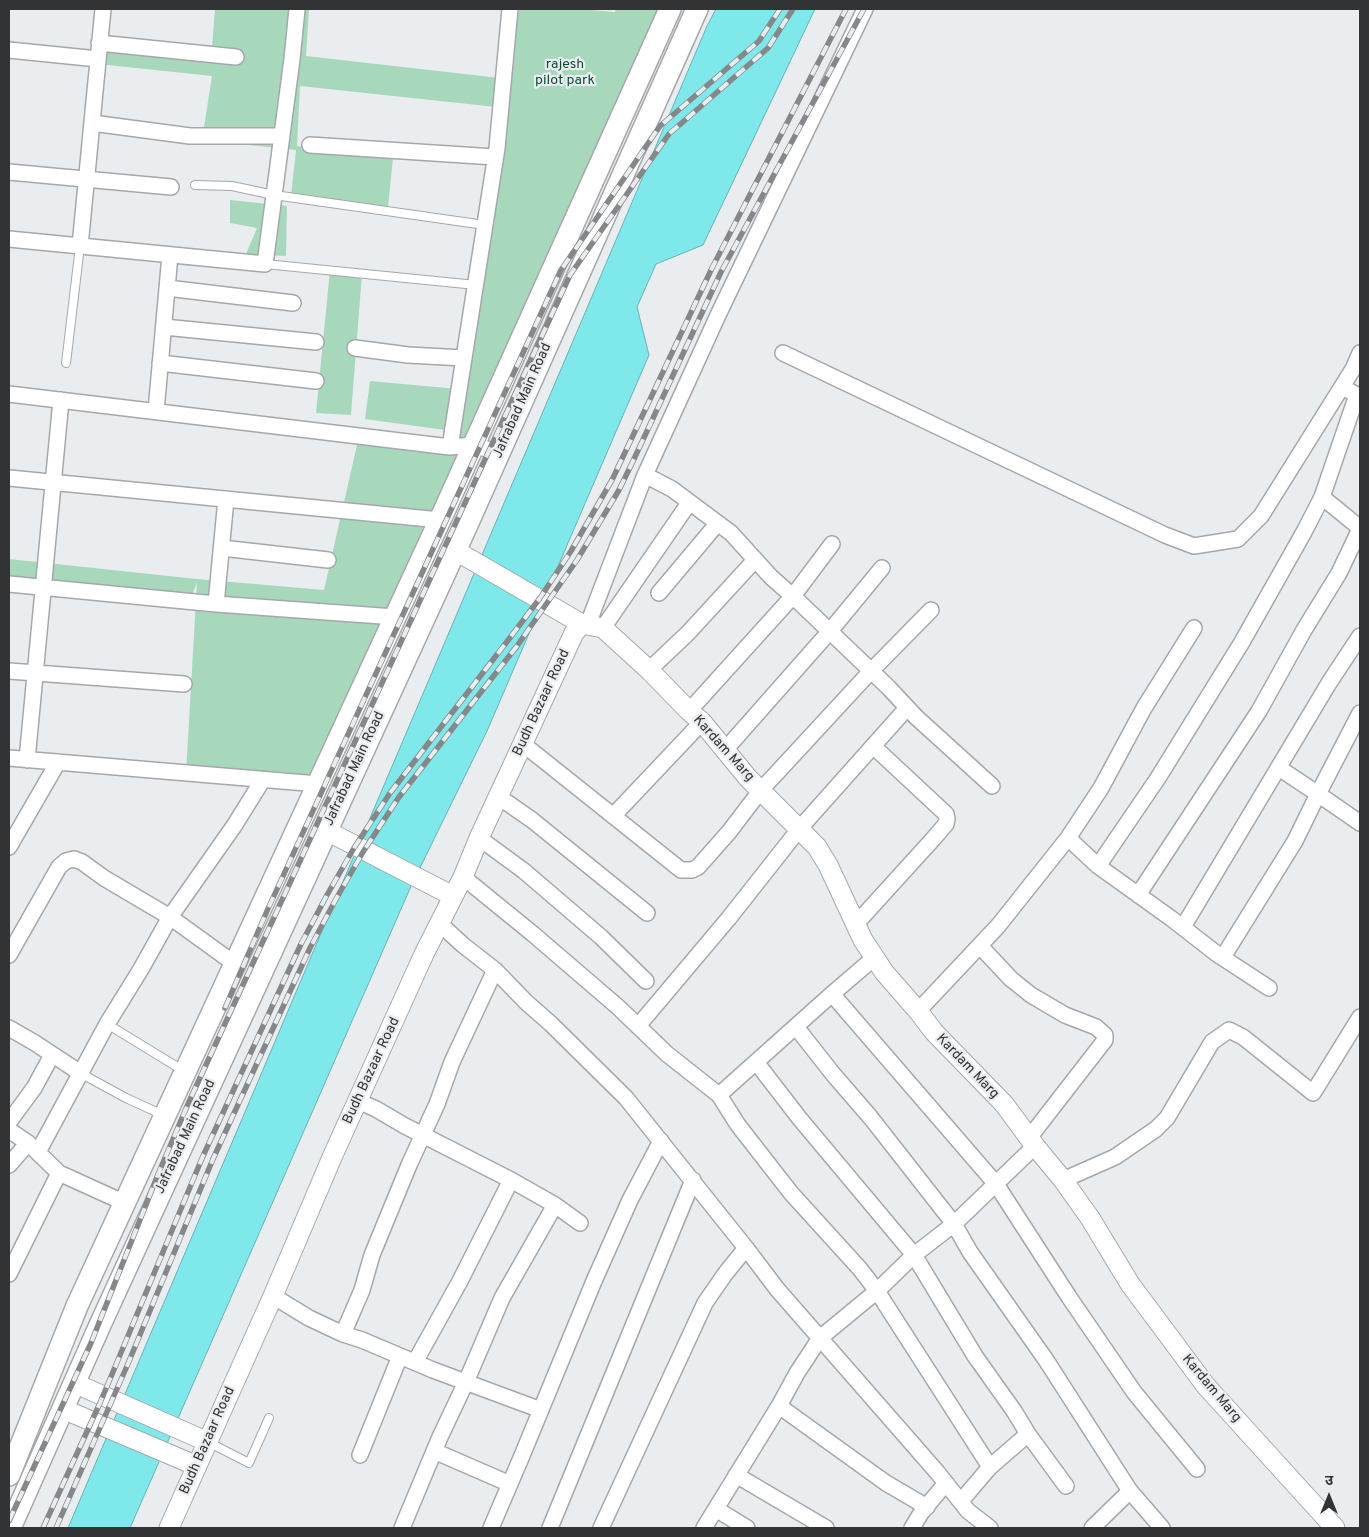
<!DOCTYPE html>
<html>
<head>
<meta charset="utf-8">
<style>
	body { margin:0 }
	#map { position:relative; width:1369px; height:1537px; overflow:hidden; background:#eaedf0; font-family:Overpass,"Noto Sans Devanagari",sans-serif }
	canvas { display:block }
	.frame { position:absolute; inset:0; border:10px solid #323334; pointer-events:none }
	.north { position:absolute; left:1304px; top:1472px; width:50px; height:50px; -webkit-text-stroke:4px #eaedf0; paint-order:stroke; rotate:0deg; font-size:14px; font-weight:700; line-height:20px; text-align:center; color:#323334 }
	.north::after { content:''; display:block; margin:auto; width:18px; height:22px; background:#323334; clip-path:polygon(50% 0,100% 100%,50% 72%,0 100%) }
</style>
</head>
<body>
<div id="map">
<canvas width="1369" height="1537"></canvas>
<div class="frame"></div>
<div class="north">उ</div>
</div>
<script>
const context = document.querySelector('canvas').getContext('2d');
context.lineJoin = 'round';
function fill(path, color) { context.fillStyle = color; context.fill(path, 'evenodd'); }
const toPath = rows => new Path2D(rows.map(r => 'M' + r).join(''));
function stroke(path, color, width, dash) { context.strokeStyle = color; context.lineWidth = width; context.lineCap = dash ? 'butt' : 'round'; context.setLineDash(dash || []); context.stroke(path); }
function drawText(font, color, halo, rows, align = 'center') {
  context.font = font + ' Overpass,sans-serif'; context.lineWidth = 4.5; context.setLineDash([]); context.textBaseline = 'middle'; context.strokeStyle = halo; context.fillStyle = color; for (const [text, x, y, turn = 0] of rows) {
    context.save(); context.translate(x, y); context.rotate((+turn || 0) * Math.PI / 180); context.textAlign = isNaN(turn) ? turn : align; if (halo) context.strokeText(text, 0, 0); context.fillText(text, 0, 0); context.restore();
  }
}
const green = toPath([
	[215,9,309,9,306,56,500,78,510,9,577,9,615,12,616,9,662,9,474,445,461,446,318,784,186,773,197,582,190,601,9,584,9,559,197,579,324,590,359,436,450,445,452,431,365,419,370,381,458,389,496,107,300,86,297,146,393,158,388,207,291,196,296,150,202,140,212,76,98,64,106,41,212,47],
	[230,200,287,206,286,256,246,254,257,228,230,223],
	[330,270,362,274,351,415,316,413]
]);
const water = toPath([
	[716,9,815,9,703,245,656,264,637,307,649,355,487,731,412,884,130,1528,68,1528,707,26,716,9]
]);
const service = toPath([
	[195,185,232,186,274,195,485,225],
	[265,264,476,285],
	[66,363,80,246],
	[107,1024,184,1071],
	[82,1074,126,1098,163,1115],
	[208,1442,249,1463,269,1418]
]);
const minor = toPath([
	[99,43,236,57],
	[9,50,98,59],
	[92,123,190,136,281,136],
	[310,145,495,157],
	[9,172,171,187],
	[9,239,265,264,292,59,297,9],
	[80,246,103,9],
	[167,288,293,303],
	[164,327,316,342],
	[355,348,408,355,464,358],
	[783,353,1165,535,1194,546,1238,539,1261,516,1353,369,1360,353],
	[160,363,316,381],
	[1342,387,1357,395,1322,497,1360,528],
	[9,394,450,447,474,445,499,453],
	[156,411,170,255],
	[450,447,497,148,510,9],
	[645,475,672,489,731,533,771,577,798,601,889,688,916,717,992,786],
	[9,478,440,520],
	[222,548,328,560],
	[9,584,216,604,395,617],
	[659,593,717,524],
	[216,604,226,499],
	[588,624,645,475,719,313,865,9],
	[603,628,689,503],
	[649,670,688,633,755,560],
	[9,671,184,684],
	[689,711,793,596,832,544],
	[523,744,681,870,692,870,698,867,729,832,761,790,871,671,931,610],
	[725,750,830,631,882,568],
	[9,758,318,784],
	[27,760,61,400],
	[1279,768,1318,794,1360,713],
	[499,797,532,820,647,913],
	[613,816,702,722],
	[479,838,524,871,601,937,646,981],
	[1068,838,1098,866,1172,919,1217,954,1269,988],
	[9,847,58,762],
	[1098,866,1158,778,1242,642,1304,532,1322,497],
	[463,877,533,934,618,1007,667,1054,719,1095,738,1125,791,1193,860,1269,877,1291,990,1467,1028,1434],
	[1138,895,1259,711,1304,630,1339,573,1360,529],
	[439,923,463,945,495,970,526,1002,551,1024,626,1098,746,1248,777,1289,937,1472,968,1511,990,1528],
	[855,925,934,838,946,824,947,819,946,814,873,746],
	[1183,927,1329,683,1360,636],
	[980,946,1011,979,1031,995,1065,1015,1096,1027,1105,1035,1105,1040,1029,1138],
	[9,955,59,867,66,861,74,859,82,862,104,878,170,917,235,964],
	[1223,957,1295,841,1318,794,1360,823],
	[832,994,996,1184,1069,1297,1134,1392,1197,1469],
	[918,1011,998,926,1068,838,1101,788,1144,708,1194,628],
	[638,1026,729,918,800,828,907,708],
	[9,1028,35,1043,82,1074],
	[756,1062,800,1119,914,1255,975,1356,1014,1411,1028,1434,1066,1486],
	[719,1095,832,994,874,958],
	[358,1101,376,1109,405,1126,511,1180,555,1205,580,1223],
	[9,1122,34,1088,52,1055],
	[9,1130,28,1143,59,1173,125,1203],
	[1035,1146,954,1224,970,1252,1046,1360,1130,1491,1162,1528],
	[38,1152,107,1024,141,969,170,917,234,826,262,781],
	[9,1165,28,1143],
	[1063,1180,1115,1157,1156,1129,1167,1118,1212,1042,1229,1030,1243,1037,1313,1093,1360,1017],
	[9,1274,59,1173],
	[273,1296,309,1318,343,1334,362,1340,433,1370,541,1410],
	[343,1334,362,1290,372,1255,409,1165,437,1104,452,1062,495,970],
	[415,1362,460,1281,511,1180],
	[779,1406,886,1483,927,1507],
	[434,1451,510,1484],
	[360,1455,400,1356],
	[736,1475,826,1528],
	[961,1501,990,1467],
	[716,1509,747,1528],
	[402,1528,440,1437,466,1382,502,1298,555,1205],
	[491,1528,521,1458,594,1281,630,1200,661,1141],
	[550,1528,693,1180],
	[601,1528,705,1303,725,1274,746,1248],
	[704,1528,779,1406,797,1373,820,1338,877,1291,914,1255,954,1224,871,1118,833,1074,796,1027],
	[912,1528,921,1513,946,1483],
	[1092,1528,1130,1491]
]);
const tertiary = toPath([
	[456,551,582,624],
	[327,831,453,896],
	[74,1383,208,1442],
	[63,1409,197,1466],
	[169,1528,273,1296,333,1155,424,954,463,877,479,838,574,633,582,624,603,628,649,670,689,711,702,722,748,778,817,847,828,865,863,940,884,972,918,1011,934,1032,1004,1104,1035,1146,1063,1180,1090,1218,1130,1284,1206,1386,1335,1528]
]);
const secondary = toPath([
	[9,1475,77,1306,445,509,670,9],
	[10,1528,100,1325,466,527,697,9]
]);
const rail = toPath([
	[225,1008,267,911,561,270,660,126,759,41,780,9],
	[9,1521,91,1343,159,1172,188,1104,570,275,669,134,768,48,793,9],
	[43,1528,100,1403,203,1156,301,944,327,895,354,848,390,793,509,639,540,598,571,551,612,480,712,268,846,9],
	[56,1528,127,1366,213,1159,310,948,336,899,363,852,399,797,517,646,577,560,619,490,634,459,721,272,864,9]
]);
const parkNames = [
	["rajesh",565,65],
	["pilot park",565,81]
];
const streetNames = [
	["Jafrabad Main Road",523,401,-66],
	["Budh Bazaar Road",542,703,-65],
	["Kardam Marg",723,749,48],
	["Jafrabad Main Road",355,769,-65],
	["Kardam Marg",967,1067,46],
	["Budh Bazaar Road",372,1071,-65],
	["Jafrabad Main Road",186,1137,-65],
	["Kardam Marg",1211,1389,50],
	["Budh Bazaar Road",208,1441,-66]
];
fill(green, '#a7d8bc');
fill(water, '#7ee8eb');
stroke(water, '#67b2b4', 1);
stroke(service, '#a5a7aa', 10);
stroke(minor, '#a5a7aa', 18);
stroke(tertiary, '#a5a7aa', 21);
stroke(secondary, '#a5a7aa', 24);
stroke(service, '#fff', 8);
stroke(minor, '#fff', 15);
stroke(tertiary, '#fff', 19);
stroke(secondary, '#fff', 21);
stroke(rail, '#858789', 5.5);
stroke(rail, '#eaedf0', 4, [11]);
drawText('14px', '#0d4c31', '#eaedf0', parkNames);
drawText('14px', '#323334', '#eaedf0', streetNames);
</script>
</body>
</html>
